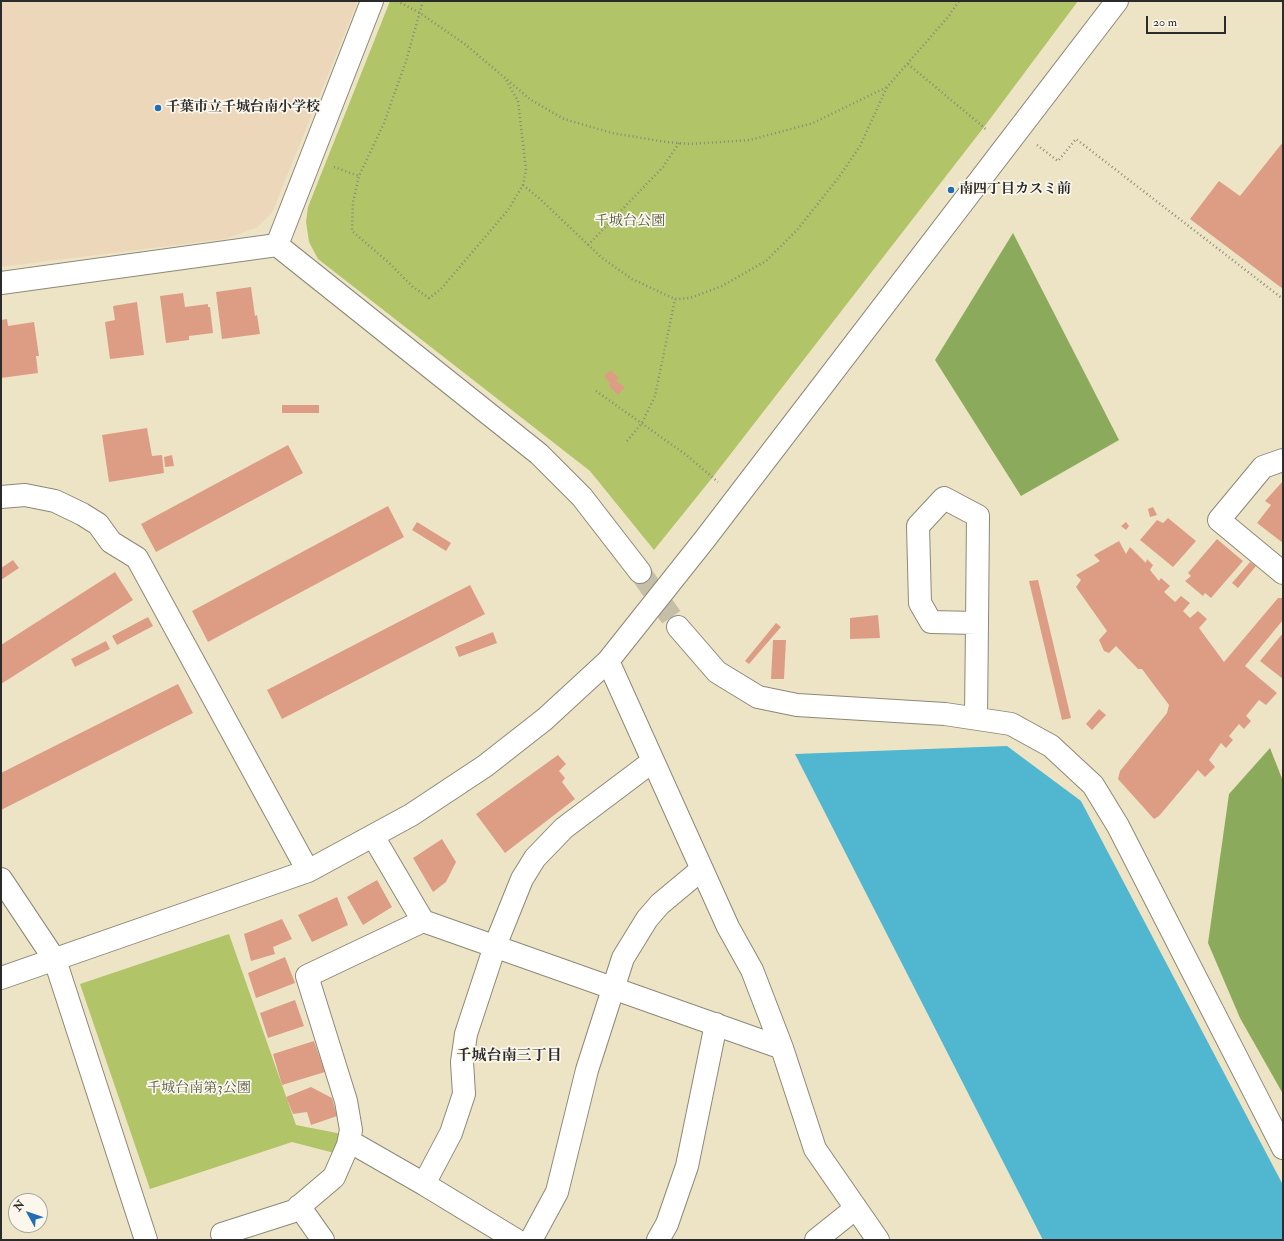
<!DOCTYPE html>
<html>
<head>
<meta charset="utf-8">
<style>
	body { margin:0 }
	#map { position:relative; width:1284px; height:1241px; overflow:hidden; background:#ede4c6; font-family:"IM FELL Double Pica",serif }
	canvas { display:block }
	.frame { position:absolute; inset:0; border:2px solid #2b2b2b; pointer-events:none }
	.north { position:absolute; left:8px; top:1193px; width:40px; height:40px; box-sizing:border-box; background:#fbf7ec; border:1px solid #a8a59f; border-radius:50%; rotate:310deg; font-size:11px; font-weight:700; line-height:16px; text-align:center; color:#2b2b2b }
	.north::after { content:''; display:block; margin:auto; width:14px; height:18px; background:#1f6fb2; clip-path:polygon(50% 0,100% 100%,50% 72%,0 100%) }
	.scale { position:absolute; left:1146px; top:16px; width:80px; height:18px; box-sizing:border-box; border:2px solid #2b2b2b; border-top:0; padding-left:5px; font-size:12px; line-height:14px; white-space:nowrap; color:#2b2b2b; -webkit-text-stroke:3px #fbf7ec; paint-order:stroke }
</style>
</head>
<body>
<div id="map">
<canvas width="1284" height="1241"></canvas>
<div class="frame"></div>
<div class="north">N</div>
<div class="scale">20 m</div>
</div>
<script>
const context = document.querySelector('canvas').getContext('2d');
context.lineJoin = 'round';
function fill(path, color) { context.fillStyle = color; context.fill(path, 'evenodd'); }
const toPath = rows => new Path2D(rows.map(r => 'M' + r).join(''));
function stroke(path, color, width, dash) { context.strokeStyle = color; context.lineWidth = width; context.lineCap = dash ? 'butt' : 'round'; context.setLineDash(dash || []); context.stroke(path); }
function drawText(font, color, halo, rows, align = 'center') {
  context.font = font + ' "IM FELL Double Pica","Noto Serif JP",serif'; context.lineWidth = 3.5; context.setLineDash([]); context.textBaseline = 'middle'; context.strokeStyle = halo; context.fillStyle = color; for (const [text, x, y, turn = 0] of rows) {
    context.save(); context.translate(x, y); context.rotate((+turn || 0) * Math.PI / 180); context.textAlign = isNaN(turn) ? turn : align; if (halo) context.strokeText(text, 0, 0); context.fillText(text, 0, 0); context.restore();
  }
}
const built = toPath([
	[1,1,356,1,357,3,272,213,258,227,225,239,1,267]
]);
const green = toPath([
	[390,1,1078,1,984,127,712,478,654,550,590,471,318,259,309,242,306,222,308,207],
	[229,934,296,1125,342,1134,338,1154,292,1142,150,1189,80,984]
]);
const forest = toPath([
	[1013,233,1119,440,1021,496,935,360],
	[1270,748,1283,781,1283,1094,1240,1018,1208,943,1229,794]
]);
const water = toPath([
	[1007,746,1081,801,1283,1185,1283,1240,1043,1240,795,754]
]);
const building = toPath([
	[1283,142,1283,289,1190,219,1219,181,1240,196],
	[251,287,255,316,257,315,260,334,222,339,216,292],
	[183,293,185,307,208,304,208,307,210,307,213,333,189,336,189,340,166,343,160,296],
	[137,302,144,355,110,359,105,322,115,320,113,306],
	[7,319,8,326,34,322,39,356,36,356,38,373,1,378,1,320],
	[610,370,619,378,616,381,625,387,618,395,609,386,610,383,604,377],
	[282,405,319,405,319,413,282,413],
	[147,428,152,456,162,455,164,473,109,482,102,435],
	[288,445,303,473,156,552,141,524],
	[172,455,174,466,165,467,164,457],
	[1283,481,1283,543,1257,523,1271,505,1265,501],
	[388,506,404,537,208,642,192,611],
	[1153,507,1157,515,1150,517,1148,509],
	[1168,518,1196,541,1173,567,1140,540,1157,520,1163,523],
	[417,522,451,543,446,551,412,530],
	[1126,522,1129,526,1126,530,1121,526],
	[1217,539,1243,561,1211,598,1205,593,1203,596,1185,581,1191,576,1188,573],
	[1119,541,1126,554,1130,547,1146,563,1147,559,1153,565,1150,570,1159,581,1161,578,1170,586,1164,592,1175,602,1181,596,1190,603,1183,611,1190,618,1198,611,1207,619,1199,628,1224,662,1278,598,1283,598,1283,620,1245,666,1277,693,1266,705,1259,700,1246,716,1251,721,1244,729,1239,724,1229,736,1233,740,1226,748,1221,743,1209,760,1215,767,1205,777,1198,770,1159,816,1154,819,1118,779,1120,771,1167,713,1169,705,1142,669,1138,669,1116,646,1109,653,1104,651,1099,640,1107,631,1076,587,1081,580,1076,575,1100,561,1094,555],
	[13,560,19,568,1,580,1,568],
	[1250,562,1256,566,1238,588,1232,583],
	[115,572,133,600,1,684,1,645],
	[1038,580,1071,718,1062,720,1029,581],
	[470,585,485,614,282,719,267,690],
	[878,615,880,638,850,639,850,618],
	[148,617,153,626,117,645,112,636],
	[776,623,781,627,749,664,745,661],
	[493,632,497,643,459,657,455,647],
	[1283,633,1283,679,1260,661],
	[773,640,786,640,784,679,771,679],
	[106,641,110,649,75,667,71,659],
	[178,684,193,713,1,810,1,773],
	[1099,709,1106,715,1092,730,1086,724],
	[558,755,566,764,559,771,565,778,562,782,575,799,505,853,476,814],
	[442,839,456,862,446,882,433,892,413,858],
	[377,880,392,907,363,925,347,897],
	[337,897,348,925,312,942,298,915],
	[282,919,292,939,273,947,275,954,251,961,244,934],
	[285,957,295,983,256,998,248,973],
	[295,1000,304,1026,268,1038,260,1013],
	[314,1041,325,1072,282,1085,273,1054],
	[311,1087,332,1098,337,1116,311,1125,307,1112,293,1114,286,1097]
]);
const minorTunnel = toPath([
	[640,572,678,627]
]);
const path = toPath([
	[397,1,420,13,466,45,531,100,564,119,612,133,666,142,690,144,750,140,813,123,887,87],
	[423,1,406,61,384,123,359,176,353,202,352,231,388,262,413,287,429,298,441,289,508,210,523,185,526,170,518,101,506,80],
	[908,64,987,130],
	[1037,145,1058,161,1076,139,1283,299],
	[334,167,359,176],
	[523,185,540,199,602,258,632,279,675,299,690,298,722,286,766,261,797,230,839,177,860,146,887,87,948,17,959,1],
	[588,245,663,167,679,143],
	[596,391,685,454,718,482],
	[627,441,642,423,655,396,675,299]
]);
const minor = toPath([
	[277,245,372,1],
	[1,283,277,245,539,454,582,497,640,572],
	[1283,460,1263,467,1219,520,1283,573],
	[1,497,25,495,55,501,82,514,98,524,111,542,137,558,308,871],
	[678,627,717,672,758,697,797,705,945,714,1011,724,1051,746,1093,785,1118,826,1283,1148],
	[608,661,728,927,752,970,782,1048,815,1149,878,1240],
	[976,718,977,623,978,516,944,498,918,526,920,603,931,622,977,623],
	[373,836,423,921,782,1048],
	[1,879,55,960,146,1240],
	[1,978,308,871,411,815,485,766,545,719,608,661,705,539,1117,1],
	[349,1141,424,1184,516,1240],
	[424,1184,451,1133,464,1094,462,1062,466,1034,495,946,522,879,535,858,564,828,653,761],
	[299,1206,323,1240],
	[224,1240,222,1234,294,1211,334,1177,348,1145,351,1130,346,1101,307,976,423,921],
	[531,1240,557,1192,587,1070,623,958,647,919,660,904,702,869],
	[658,1240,667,1224,687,1166,716,1024],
	[816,1240,856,1208]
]);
const markers = [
	[158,108,4,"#1f6fb2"],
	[951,190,4,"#1f6fb2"]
];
const poiNames = [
	["千葉市立千城台南小学校",166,108],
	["南四丁目カスミ前",959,190]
];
const parkNames = [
	["千城台公園",630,222],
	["千城台南第3公園",199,1089]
];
const neighbourhoodNames = [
	["千城台南三丁目",509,1057]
];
fill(built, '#edd7bb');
fill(green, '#b1c467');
fill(forest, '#8caa5c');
fill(water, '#51b6cf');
fill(building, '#dd9d85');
stroke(minorTunnel, '#c6bfa7', 22, [22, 11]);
stroke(minor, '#8c8878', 24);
stroke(path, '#8c8878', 2.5, [1, 3]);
stroke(minor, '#fff', 22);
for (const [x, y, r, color] of markers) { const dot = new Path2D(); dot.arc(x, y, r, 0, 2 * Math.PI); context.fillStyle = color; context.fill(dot); stroke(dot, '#fbf7ec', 1.5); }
drawText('bold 14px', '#2b2b2b', '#fbf7ec', poiNames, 'left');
drawText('14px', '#53593d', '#fbf7ec', parkNames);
drawText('bold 15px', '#2b2b2b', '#fbf7ec', neighbourhoodNames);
</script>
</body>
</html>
